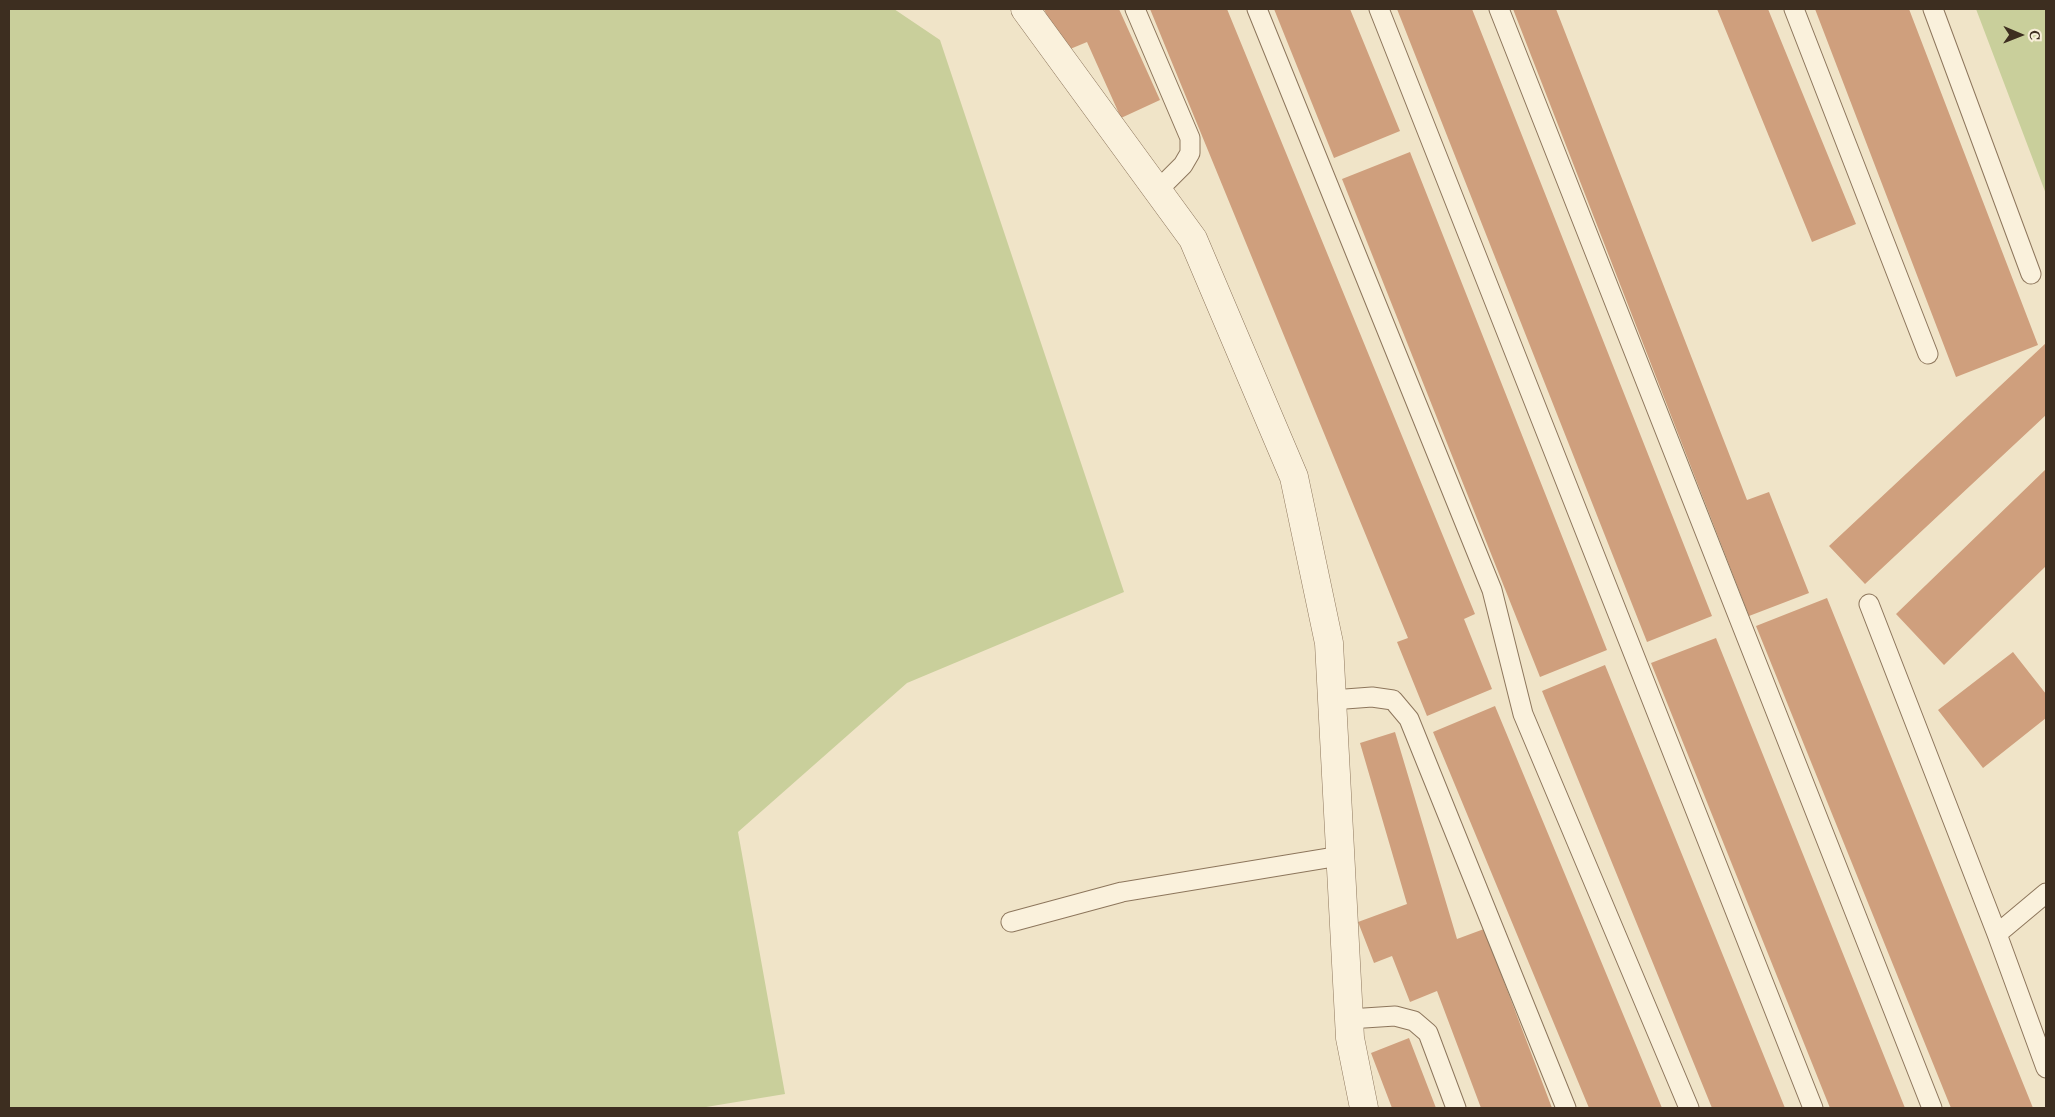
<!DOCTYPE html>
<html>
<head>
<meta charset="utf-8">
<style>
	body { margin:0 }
	#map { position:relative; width:2055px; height:1117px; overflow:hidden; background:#f0e4c8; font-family:Lora,serif }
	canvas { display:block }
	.frame { position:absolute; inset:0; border:10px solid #3d2e20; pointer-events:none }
	.north { position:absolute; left:1995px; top:10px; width:50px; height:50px; -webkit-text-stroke:4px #f7eed8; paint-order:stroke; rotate:91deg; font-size:14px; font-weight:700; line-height:20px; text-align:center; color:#3d2e20 }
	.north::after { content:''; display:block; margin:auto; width:18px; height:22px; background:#3d2e20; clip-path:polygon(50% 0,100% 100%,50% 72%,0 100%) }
</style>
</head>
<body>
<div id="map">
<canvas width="2055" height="1117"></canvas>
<div class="frame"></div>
<div class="north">С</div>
</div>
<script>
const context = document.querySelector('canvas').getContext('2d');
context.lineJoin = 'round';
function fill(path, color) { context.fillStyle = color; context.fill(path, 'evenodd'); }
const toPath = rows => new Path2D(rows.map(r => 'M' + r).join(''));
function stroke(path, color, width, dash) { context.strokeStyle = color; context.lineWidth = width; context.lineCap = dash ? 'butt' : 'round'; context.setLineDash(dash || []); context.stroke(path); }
const green = toPath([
	[9,9,894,9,940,40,1124,592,907,683,738,832,785,1094,700,1108,9,1108],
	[1976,9,2046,9,2046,194]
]);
const building = toPath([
	[1044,9,1119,9,1160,100,1121,118,1087,42,1063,52],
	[1150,9,1227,9,1475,614,1464,619,1492,689,1427,716,1397,642,1408,638],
	[1274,9,1350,9,1400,131,1334,158],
	[1397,9,1472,9,1712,616,1647,642],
	[1513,9,1556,9,1747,500,1769,492,1809,593,1749,616],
	[1717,9,1768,9,1856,224,1812,242],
	[1815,9,1909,9,2038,345,1956,377],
	[1410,152,1607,650,1540,677,1342,179],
	[2046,343,2046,415,1865,584,1829,546],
	[2046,469,2046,566,1944,665,1896,614],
	[1827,598,2033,1108,1951,1108,1756,626],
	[1716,638,1905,1108,1830,1108,1651,663],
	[2013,652,2046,694,2046,718,1983,768,1938,710],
	[1605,665,1785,1108,1712,1108,1542,691],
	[1495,706,1662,1108,1589,1108,1433,732],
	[1395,732,1457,939,1484,929,1552,1108,1481,1108,1437,991,1410,1002,1392,956,1374,963,1358,922,1407,904,1360,743],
	[1409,1038,1436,1108,1392,1108,1371,1053]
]);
const lane = toPath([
	[1135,9,1190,138,1190,153,1183,165,1157,191],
	[1257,9,1492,590,1523,714,1689,1108],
	[1379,9,1813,1108],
	[1499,9,1932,1108],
	[1794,9,1928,354],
	[1933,9,2031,274],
	[1869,604,1997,934,2046,1068],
	[1332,700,1372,697,1393,700,1409,719,1566,1108],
	[1011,922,1122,892,1340,856],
	[1997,934,2046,893],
	[1349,1019,1395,1016,1414,1021,1428,1033,1456,1108]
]);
const street = toPath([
	[1025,9,1193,239,1294,477,1329,643,1350,1038,1364,1108]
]);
fill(green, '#c9cf9b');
fill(building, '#cf9f7d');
stroke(lane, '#8d765c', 21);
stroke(street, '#8d765c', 29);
stroke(lane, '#faf1dc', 19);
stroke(street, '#faf1dc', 28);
</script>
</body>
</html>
